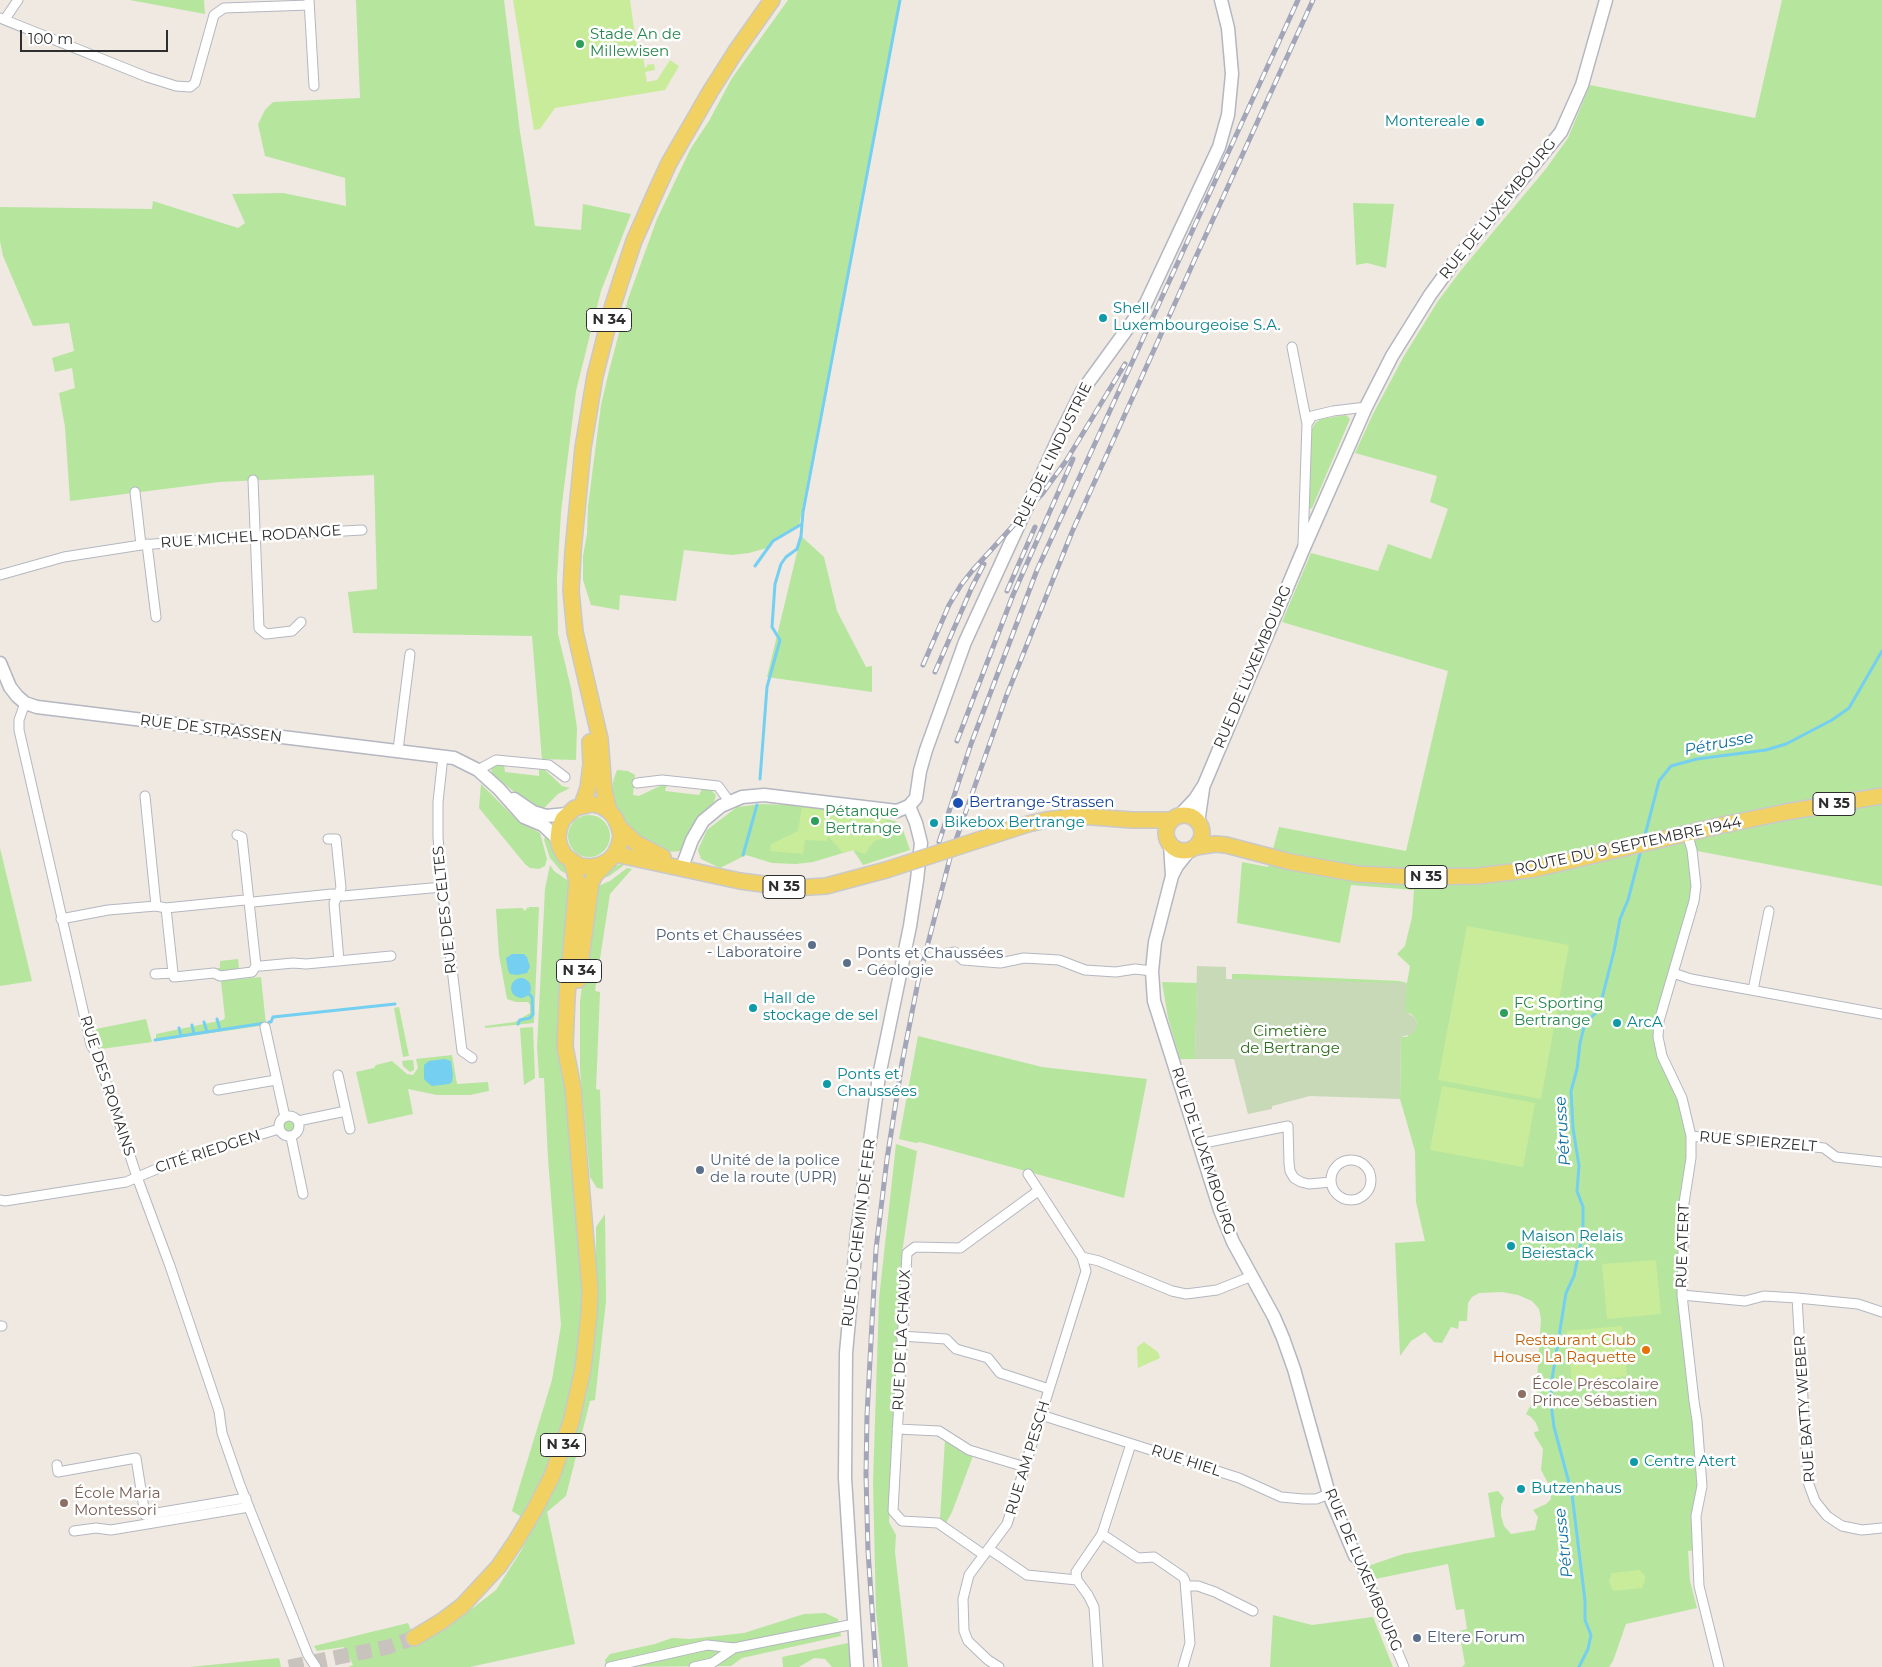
<!DOCTYPE html>
<html>
<head>
<meta charset="utf-8">
<style>
	body { margin:0 }
	#map { position:relative; width:1882px; height:1667px; overflow:hidden; background:#efe9e1; font-family:Montserrat,sans-serif }
	canvas { display:block }
	.scale { position:absolute; left:20px; top:30px; width:148px; height:22px; box-sizing:border-box; border:2px solid #2e2e2e; border-top:0; padding-left:6px; font-size:15px; line-height:18px; white-space:nowrap; color:#2e2e2e; -webkit-text-stroke:4px #fff; paint-order:stroke }
</style>
</head>
<body>
<div id="map">
<canvas width="1882" height="1667"></canvas>
<div class="scale">100 m</div>
</div>
<script>
const context = document.querySelector('canvas').getContext('2d');
context.lineJoin = 'round';
function fill(path, color) { context.fillStyle = color; context.fill(path, 'evenodd'); }
const toPath = rows => new Path2D(rows.map(r => 'M' + r).join(''));
function stroke(path, color, width, dash) { context.strokeStyle = color; context.lineWidth = width; context.lineCap = dash ? 'butt' : 'round'; context.setLineDash(dash || []); context.stroke(path); }
function drawText(font, color, halo, rows, align = 'center') {
  context.font = font + ' Montserrat,sans-serif'; context.lineWidth = 5; context.setLineDash([]); context.textBaseline = 'middle'; context.strokeStyle = halo; context.fillStyle = color; for (const [text, x, y, turn = 0] of rows) {
    context.save(); context.translate(x, y); context.rotate((+turn || 0) * Math.PI / 180); context.textAlign = isNaN(turn) ? turn : align; if (halo) context.strokeText(text, 0, 0); context.fillText(text, 0, 0); context.restore();
  }
}
const green = toPath([
	[130,0,204,0,205,15,205,14],
	[356,0,504,0,520,132,535,226,581,230,583,204,631,214,601,291,576,391,561,512,557,578,558,634,571,688,577,728,576,760,542,759,532,636,353,633,348,592,377,589,374,475,219,482,70,501,65,427,59,393,75,388,72,368,55,372,52,358,74,351,69,323,33,326,3,256,0,241,0,207,152,209,153,201,238,228,245,223,232,194,283,193,346,206,345,178,265,156,258,124,265,110,273,102,360,98],
	[788,0,899,0,799,526,773,541,767,548,749,553,732,555,684,550,676,601,620,595,619,610,591,605,583,580,583,556,587,534,588,506,601,405,609,371,628,299,657,219,691,148,709,121,732,78],
	[1782,0,1882,0,1882,886,1692,850,1696,886,1658,1037,1691,1136,1681,1253,1702,1486,1697,1550,1688,1551,1690,1581,1697,1608,1626,1624,1613,1661,1609,1667,1462,1667,1465,1664,1459,1631,1467,1629,1464,1609,1456,1610,1448,1564,1375,1579,1368,1566,1403,1554,1495,1537,1488,1493,1498,1491,1504,1498,1501,1506,1501,1516,1504,1526,1511,1534,1535,1530,1538,1517,1533,1510,1546,1504,1551,1499,1551,1496,1547,1487,1549,1485,1541,1470,1543,1449,1535,1436,1534,1432,1539,1431,1536,1423,1531,1417,1526,1414,1536,1396,1541,1319,1539,1309,1532,1301,1518,1295,1502,1292,1479,1293,1472,1297,1468,1303,1467,1321,1459,1321,1458,1329,1451,1327,1442,1343,1434,1342,1425,1332,1411,1341,1400,1356,1395,1243,1425,1241,1416,1202,1415,1151,1400,1099,1401,1037,1407,1037,1417,1024,1415,1018,1411,1014,1405,1012,1232,979,1232,974,1243,974,1399,981,1407,983,1410,966,1397,954,1405,946,1412,917,1414,890,1351,885,1340,943,1237,923,1242,862,1268,867,1279,827,1406,851,1448,671,1282,622,1311,553,1378,571,1388,544,1431,559,1448,509,1430,502,1437,476,1355,453,1374,412,1404,356,1438,301,1462,269,1545,170,1568,138,1590,85,1755,118],
	[1654,831,1651,842,1626,848,1629,837],
	[1353,203,1394,204,1386,268,1367,263,1356,265],
	[1346,415,1350,419,1312,508,1309,509,1311,431,1315,423,1321,419],
	[801,536,824,557,837,611,866,667,872,666,872,692,767,677],
	[495,763,504,764,505,772,539,776,539,769,545,770,562,786,570,788,558,794,543,809,528,803,492,774,491,768],
	[617,770,628,771,635,775,633,795,639,796,662,785,667,784,665,791,699,795,702,789,711,790,716,795,714,802,695,821,680,851,668,852,636,841,614,808,611,794,614,778],
	[481,784,517,820,540,833,547,859,545,866,539,869,530,868,525,864,479,808],
	[762,804,786,805,856,813,895,821,901,824,910,850,863,865,853,850,813,862,796,864,772,863,746,855,720,868,701,859,698,850,707,830,737,807],
	'568 836a21 21 0 1 1 42 0a21 21 0 1 1-42 0Z',
	[546,832,563,862,571,876,561,871,550,858,544,840],
	[0,848,32,981,0,986],
	[624,863,623,866,609,876,599,880,609,868],
	[550,865,554,871,573,884,563,1002,583,1310,575,1378,566,1418,541,1484,523,1518,512,1511,552,1380,561,1325,548,1158,544,1078,539,1078,537,1047,545,889],
	[627,868,632,869,610,894,595,991,600,992,596,1089,600,1090,603,1189,597,1188,590,1177,580,1070,580,1001,596,887,610,881],
	[528,907,528,909,529,907,539,907,534,1023,485,1028,485,1026,515,1022,530,1013,530,1005,528,1002,516,1002,507,999,499,955,496,909,522,908,525,911],
	[238,959,239,969,218,971,218,968,220,968,220,961],
	[261,977,266,1025,156,1041,156,1034,223,1020,225,1018,221,981],
	[1162,982,1197,983,1195,1059,1180,1059,1168,1018],
	[399,1007,409,1056,403,1057,394,1008],
	[146,1019,152,1042,101,1049,96,1029],
	[533,1027,535,1078,524,1085,520,1028],
	[918,1036,1042,1067,1147,1079,1124,1198,920,1142,916,1143,899,1139],
	[452,1055,457,1084,488,1082,489,1091,470,1095,437,1095,408,1089,413,1114,368,1124,356,1072,374,1068,376,1065,392,1061,407,1074,413,1075,418,1068,416,1059],
	[410,1060,413,1060,414,1067,414,1070,410,1072,403,1066,402,1061],
	'283 1126a6 6 0 1 1 12 0a6 6 0 1 1-12 0Z',
	[896,1144,917,1151,902,1253,889,1522,896,1535,895,1552,908,1667,882,1667,876,1611,873,1483,879,1299],
	[605,1214,606,1301,595,1400,590,1401,566,1496,547,1512,575,1644,470,1667,348,1667,353,1665,344,1647,317,1651,314,1646,408,1623,414,1637,421,1642,446,1629,496,1590,521,1551,546,1501,586,1397,596,1316,596,1227],
	[945,1440,973,1456,952,1512,946,1523,940,1519],
	[825,1613,838,1619,841,1636,742,1658,731,1666,606,1667,605,1660,610,1654,655,1644,672,1638,690,1639,744,1633,804,1614],
	[1273,1615,1312,1625,1373,1617,1393,1667,1270,1667],
	[848,1643,850,1667,832,1667,825,1659,814,1658,799,1667,783,1667,782,1657],
	[279,1658,281,1667,190,1667]
]);
const cemetery = toPath([
	[1197,966,1226,967,1226,979,1407,983,1405,1011,1415,1018,1417,1024,1416,1030,1412,1034,1401,1037,1400,1099,1310,1096,1272,1106,1272,1109,1248,1114,1234,1059,1195,1059]
]);
const pitch = toPath([
	[513,0,630,0,637,49,657,46,657,50,653,51,654,55,643,57,645,68,647,67,647,65,654,64,655,70,645,72,647,82,657,80,670,60,679,66,665,90,555,108,540,129,534,130],
	[802,807,886,819,892,836,874,841,865,854,853,850,843,853,828,836,827,841,805,840,803,854,770,851,771,844,798,831],
	[1467,926,1569,945,1541,1099,1438,1080],
	[1442,1086,1535,1103,1523,1167,1430,1150],
	[1656,1260,1661,1314,1607,1319,1602,1264],
	[1622,1326,1627,1376,1572,1382,1567,1331],
	[1144,1342,1158,1352,1160,1358,1138,1368,1137,1347],
	[1640,1570,1645,1576,1645,1581,1642,1588,1614,1591,1612,1589,1609,1581,1612,1573]
]);
const water = toPath([
	[512,954,524,954,527,957,530,967,527,973,517,975,510,974,508,970,506,958],
	'511 988a10 10 0 1 1 20 0a10 10 0 1 1-20 0Z',
	[445,1059,451,1061,453,1075,452,1082,449,1084,432,1086,428,1083,424,1079,424,1065,429,1061]
]);
const stream = toPath([
	[755,566,773,541,802,524],
	[760,779,767,687,780,640,772,627,775,584,781,564,786,557,797,549,801,536,803,512,900,0],
	[1644,839,1659,781,1671,766,1697,759,1766,750,1786,744,1832,720,1849,708,1882,651],
	[743,855,757,805],
	[217,1019,220,1030],
	[204,1022,207,1032],
	[269,1022,271,1022,273,1017,395,1004],
	[518,1024,520,1020,530,1018,533,1014,532,997,527,992],
	[192,1025,194,1034],
	[179,1028,181,1036],
	[155,1040,265,1023],
	[1579,1667,1588,1649,1591,1635,1585,1620,1585,1601,1572,1494,1554,1427,1551,1403,1552,1379,1566,1293,1574,1276,1583,1233,1583,1207,1577,1191,1579,1166,1573,1128,1571,1091,1577,1069,1580,1043,1585,1023,1599,1010,1614,951,1620,919,1628,900,1641,850]
]);
const primaryTunnel = toPath([
	[289,1667,388,1647,414,1638]
]);
const street = toPath([
	[309,0,314,86],
	[0,18,147,77,176,86,190,87,195,83,214,15,224,8,309,5],
	[5,19,18,0],
	[1292,347,1307,424],
	[253,480,259,628,266,634,292,631,301,622],
	[135,492,141,545],
	[147,544,156,617],
	[1303,545,1307,424,1312,416,1333,411,1366,407],
	[0,575,64,557,141,545,255,536,362,530],
	[25,703,19,720,19,730,91,1045,97,1055,137,1177,170,1266,219,1411,222,1433,240,1485,308,1655,316,1667],
	[398,750,410,654],
	[443,756,438,802,438,837,442,887,462,1051,472,1058],
	[478,770,496,760,549,765,565,777],
	[637,783,662,780,718,786,729,801],
	[145,796,156,906],
	[1687,833,1692,850,1696,886,1694,901,1659,1021,1658,1037,1662,1056,1682,1098,1691,1136,1691,1158,1684,1203,1682,1295,1694,1401,1697,1420,1702,1486,1696,1516,1699,1586,1719,1667],
	[237,835,242,837,256,966],
	[328,839,336,839,341,888,334,903,339,961],
	[166,908,173,973],
	[61,919,108,910,156,906,166,908,245,900,253,902,332,894,343,896,442,887],
	[947,953,955,952,963,960,1000,963,1024,958,1059,960,1085,970,1116,972,1135,969,1152,971],
	[1673,973,1691,979,1882,1014],
	[155,974,173,973,174,977,214,973,220,976,252,972,256,966,261,966,293,963,306,964,391,956],
	[1753,990,1769,911],
	[265,1027,285,1117],
	[338,1075,350,1129],
	[218,1090,276,1080],
	'279 1126a10 10 0 1 1 20 0a10 10 0 1 1-20 0Z',
	[298,1121,346,1111],
	[1691,1136,1730,1140,1739,1139,1824,1148,1836,1157,1882,1162],
	[291,1137,303,1194],
	[1199,1144,1288,1126,1289,1163,1290,1171,1294,1178,1301,1182,1309,1184,1331,1182],
	'1331 1180a20 20 0 1 1 40 0a20 20 0 1 1-40 0Z',
	[1028,1174,1082,1257,1099,1261,1172,1291,1186,1294,1217,1290,1252,1276],
	[0,1200,5,1201,126,1182,185,1157,279,1129],
	[1682,1295,1745,1301,1764,1296,1797,1298,1858,1304,1882,1312],
	[1797,1298,1808,1482,1815,1501,1827,1516,1842,1526,1862,1530,1882,1528],
	[0,1326,2,1326],
	[901,1336,946,1339,956,1349,988,1358,1000,1373,1049,1389],
	[1041,1415,1239,1478,1281,1497,1303,1499,1316,1499,1329,1494],
	[897,1429,939,1431,969,1450,1025,1467],
	[57,1465,58,1472,136,1458,145,1515,246,1498],
	[74,1531,96,1528,111,1530,249,1507],
	[1102,1534,1138,1558,1154,1557,1183,1577,1185,1581,1190,1643,1183,1667],
	[989,1549,1027,1575,1077,1580],
	[984,1555,938,1523,902,1521,893,1511,907,1253,915,1247,960,1248,1038,1191],
	[1355,1556,1370,1585,1404,1667],
	[1186,1586,1198,1586,1215,1592,1253,1611],
	[610,1667,707,1645,734,1648,854,1624],
	[694,1667,712,1663,734,1648],
	[999,1667,988,1660,968,1641,964,1631,963,1599,969,1575,1007,1524,1086,1271,1082,1257],
	[1098,1667,1094,1607,1088,1595,1077,1580,1076,1572,1102,1534,1131,1444]
]);
const secondary = toPath([
	[0,663,10,687,17,696,25,703,37,707,454,758,478,770,499,789,524,817,543,825,558,839],
	[514,799,533,812,546,816,567,814],
	[1179,816,1195,799,1204,785,1303,550,1366,407,1392,356,1430,295,1454,262,1561,132,1582,85,1606,0],
	[1198,823,1203,789],
	[1170,844,1172,876],
	[1189,851,1177,866,1172,876,1155,942,1152,971,1154,1001,1220,1210,1233,1242,1274,1317,1283,1338,1294,1369,1329,1494,1355,1556],
	[682,867,692,840,703,821,721,806,742,797,764,795,897,811,909,806,916,798,920,771,926,750,965,642,1060,435,1082,391,1146,303,1219,147,1228,115,1232,74,1228,28,1221,0],
	[857,1667,845,1478,846,1353,857,1233,879,1076,910,926,917,880,921,843,916,823,909,806]
]);
const primary = toPath([
	[582,805,588,788,591,764,590,742],
	[609,811,604,790,600,739,575,632,571,591,573,551,583,448,595,376,613,305,623,274,634,241,657,189,669,163,710,92,736,51,772,0],
	'1166 833a18 18 0 1 1 36 0a18 18 0 1 1-36 0Z',
	[1028,824,1046,820,1080,816,1132,820,1172,820],
	[619,827,636,843,663,857],
	[1196,847,1215,844,1226,845,1291,862,1358,874,1416,877,1478,876,1535,869,1718,826,1786,812,1882,796],
	[615,854,740,881,793,888,826,886,886,870],
	[578,980,591,883,595,875,615,854,619,845,621,836,619,827,615,818,609,811,601,806,592,804,575,808,563,819,559,829,558,839,560,847,565,856,580,866,590,867,600,865,608,861],
	[414,1638,442,1621,462,1606,499,1566,516,1541,535,1509,552,1476,571,1422,583,1369,589,1314,590,1290,573,1088,565,1047,567,997,577,881,572,862]
]);
const rail = toPath([
	[1007,591,1035,527],
	[923,665,949,605,961,585,972,571,1042,494,1066,461,1125,364],
	[935,672,972,587,984,564],
	[957,741,1013,595,1073,459],
	[939,842,971,744,1037,570,1298,0],
	[876,1667,868,1551,866,1475,867,1415,876,1249,887,1159,902,1063,918,982,951,854,1006,697,1072,532,1194,261,1313,0]
]);
const primaryBridge = toPath([
	[886,870,1028,824]
]);
const markers = [
	[580,44,5,"#2e9e5b"],
	[1480,122,5,"#0f9aa8"],
	[1103,318,5,"#0f9aa8"],
	[958,803,6,"#1a4fb4"],
	[815,821,5,"#2e9e5b"],
	[934,823,5,"#0f9aa8"],
	[812,945,5,"#5c6f8a"],
	[847,963,5,"#5c6f8a"],
	[753,1008,5,"#0f9aa8"],
	[1504,1013,5,"#2e9e5b"],
	[1617,1023,5,"#0f9aa8"],
	[827,1084,5,"#0f9aa8"],
	[700,1170,5,"#5c6f8a"],
	[1511,1246,5,"#0f9aa8"],
	[1646,1350,5,"#e8710a"],
	[1522,1394,5,"#8d6e63"],
	[1634,1462,5,"#0f9aa8"],
	[1521,1489,5,"#0f9aa8"],
	[64,1503,5,"#8d6e63"],
	[1417,1638,5,"#5c6f8a"]
];
const shields = [
	[609,320,45],
	[1834,804,42],
	[1426,877,42],
	[784,887,42],
	[579,971,45],
	[563,1445,45]
];
const shieldNames = [
	["N 34",609,320],
	["N 35",1834,804],
	["N 35",1426,877],
	["N 35",784,887],
	["N 34",579,971],
	["N 34",563,1445]
];
const leisureNames = [
	["Stade An de",590,35],
	["Millewisen",590,52],
	["Pétanque",825,812],
	["Bertrange",825,829],
	["FC Sporting",1514,1004],
	["Bertrange",1514,1021]
];
const cultureNames = [
	["Montereale",1470,122,"right"],
	["Shell",1113,309],
	["Luxembourgeoise S.A.",1113,326],
	["Bikebox Bertrange",944,823],
	["Hall de",763,999],
	["stockage de sel",763,1016],
	["ArcA",1627,1023],
	["Ponts et",837,1075],
	["Chaussées",837,1092],
	["Maison Relais",1521,1237],
	["Beiestack",1521,1254],
	["Centre Atert",1644,1462],
	["Butzenhaus",1531,1489]
];
const streetNames = [
	["RUE DE LUXEMBOURG",1498,209,-51],
	["RUE DE L'INDUSTRIE",1053,455,-64],
	["RUE MICHEL RODANGE",251,537,-4],
	["RUE DE LUXEMBOURG",1253,667,-67],
	["RUE DE STRASSEN",211,729,7],
	["ROUTE DU 9 SEPTEMBRE 1944",1628,846,-12],
	["RUE DES CELTES",445,910,-96],
	["RUE DES ROMAINS",107,1086,72],
	["RUE SPIERZELT",1758,1142,5],
	["RUE DE LUXEMBOURG",1203,1151,72],
	["CITÉ RIEDGEN",208,1152,-18],
	["RUE DU CHEMIN DE FER",859,1233,-83],
	["RUE ATERT",1683,1246,-88],
	["RUE DE LA CHAUX",902,1340,-87],
	["RUE BATTY WEBER",1805,1409,-94],
	["RUE AM PESCH",1028,1458,-73],
	["RUE HIEL",1186,1461,18],
	["RUE DE LUXEMBOURG",1363,1570,67]
];
const transitNames = [
	["Bertrange-Strassen",969,803]
];
const serviceNames = [
	["Ponts et Chaussées",802,936,"right"],
	["- Laboratoire",802,953,"right"],
	["Ponts et Chaussées",857,954],
	["- Géologie",857,971],
	["Unité de la police",710,1161],
	["de la route (UPR)",710,1178],
	["Eltere Forum",1427,1638]
];
const parkNames = [
	["Cimetière",1290,1032],
	["de Bertrange",1290,1049]
];
const foodNames = [
	["Restaurant Club",1636,1341],
	["House La Raquette",1636,1358]
];
const educationNames = [
	["École Préscolaire",1532,1385],
	["Prince Sébastien",1532,1402],
	["École Maria",74,1494],
	["Montessori",74,1511]
];
const waterNames = [
	["Pétrusse",1719,744,-11],
	["Pétrusse",1563,1131,-94],
	["Pétrusse",1564,1543,-96]
];
fill(green, '#b6e59e');
fill(cemetery, '#c8d9b8');
fill(pitch, '#c9ec9a');
fill(water, '#75cff0');
stroke(stream, '#75cff0', 3);
stroke(primaryTunnel, '#c8c4bd', 15, [15, 8]);
stroke(street, '#b4b7c1', 11);
stroke(secondary, '#b4b7c1', 15);
stroke(primary, '#c9c9c9', 18);
stroke(street, '#fff', 9);
stroke(secondary, '#fff', 12);
stroke(primary, '#f2d163', 15);
stroke(rail, '#a3a6b8', 5);
stroke(rail, '#fff', 3, [9]);
stroke(primaryBridge, '#c9c9c9', 18, []);
stroke(primaryBridge, '#f2d163', 15);
for (const [x, y, r, color] of markers) { const dot = new Path2D(); dot.arc(x, y, r, 0, 2 * Math.PI); context.fillStyle = color; context.fill(dot); stroke(dot, '#fff', 2); }
for (const [x, y, w] of shields) { const box = new Path2D(); box.roundRect(x - w / 2, y - 11.5, w, 23, 4); context.fillStyle = '#fff'; context.fill(box); stroke(box, '#2e2e2e', 1); }
drawText('bold 14px', '#2e2e2e', null, shieldNames);
drawText('15px', '#27864d', '#fff', leisureNames, 'left');
drawText('15px', '#0d838f', '#fff', cultureNames, 'left');
drawText('15px', '#2e2e2e', '#fff', streetNames);
drawText('15px', '#164399', '#fff', transitNames, 'left');
drawText('15px', '#4e5e75', '#fff', serviceNames, 'left');
drawText('15px', '#2c6e1b', '#fff', parkNames);
drawText('15px', '#c56008', '#fff', foodNames, 'right');
drawText('15px', '#785e54', '#fff', educationNames, 'left');
drawText('italic 16px', '#0d6fa3', '#fff', waterNames);
</script>
</body>
</html>
